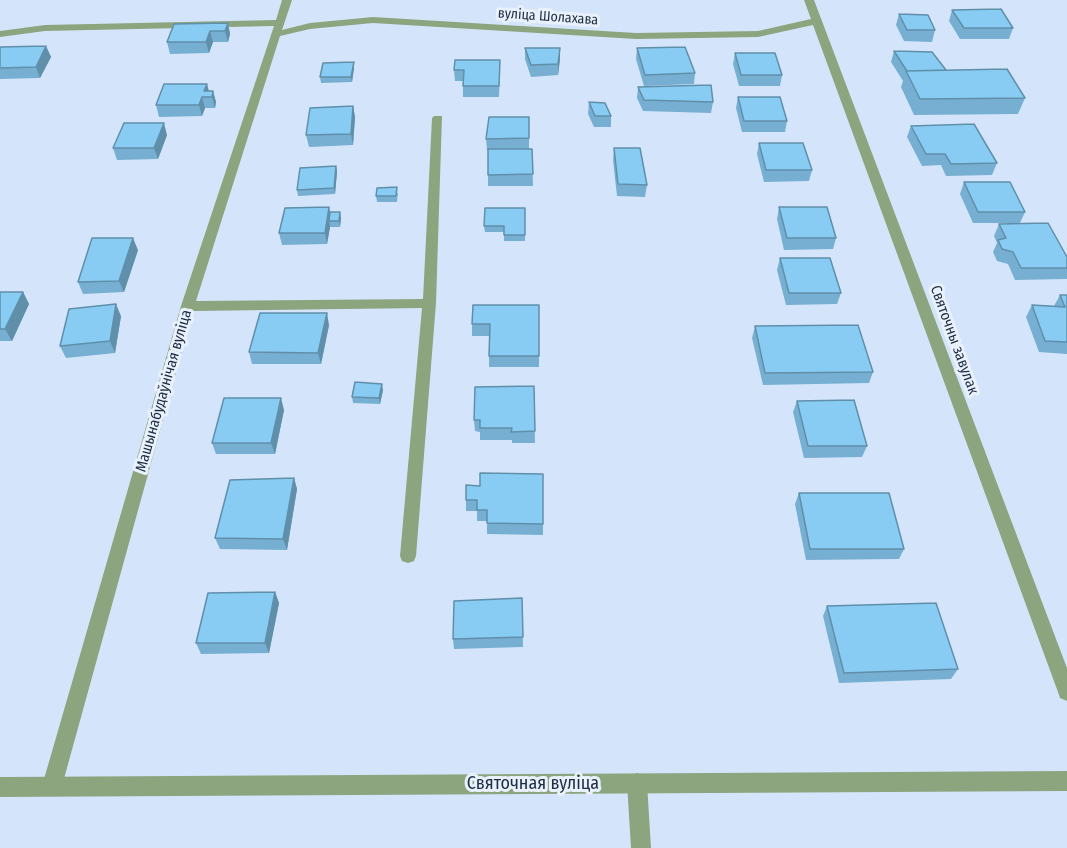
<!DOCTYPE html>
<html>
<head>
<meta charset="utf-8">
<style>
	body { margin:0 }
	canvas { display:block; background:#d4e5fb }
</style>
</head>
<body>
<canvas width="1067" height="848"></canvas>
<script>
const context = document.querySelector('canvas').getContext('2d');
context.lineJoin = 'round';
const toPath = rows => new Path2D(rows.map(r => 'M' + r).join(''));
function fill(path, color) { context.fillStyle = color; context.fill(path, 'evenodd'); }
function stroke(path, color, width, dash) { context.strokeStyle = color; context.lineWidth = width; context.lineCap = dash ? 'butt' : 'round'; context.setLineDash(dash || []); context.stroke(path); }
function drawText(font, color, halo, rows, align = 'center') {
  context.font = font + ' "Fira Sans Condensed",sans-serif'; context.lineWidth = 6; context.setLineDash([]); context.textBaseline = 'middle'; context.strokeStyle = halo; context.fillStyle = color; for (const [text, x, y, turn = 0] of rows) {
    context.save(); context.translate(x, y); context.rotate((+turn || 0) * Math.PI / 180); context.textAlign = isNaN(turn) ? turn : align; if (halo) context.strokeText(text, 0, 0); context.fillText(text, 0, 0); context.restore();
  }
}
const minor = toPath([
	[282,0,292,0,282,30,310,23,373,17,636,33,758,31,811,19,804,0,814,0,1067,668,1067,701,1060,698,1058,692,813,25,758,37,636,39,373,23,310,29,280,36,196,301,423,299,432,118,434,116,442,116,436,303,416,556,414,561,408,563,402,561,400,556,422,308,193,311,62,786,59,793,52,796,45,793,42,786,181,306,274,26,45,31,0,37,0,31,45,25,276,20,282,0],
	[637,773,644,776,647,783,651,848,631,848,627,783,630,776,637,773]
]);
const tertiary = toPath([
	[1067,771,1067,791,0,797,0,777,1067,771]
]);
const wall = toPath([
	[952,10,1013,28,1009,39,960,39,949,21],
	[899,14,935,30,932,42,904,41,896,25],
	[228,23,230,34,228,42,213,42,209,53,170,54,167,42],
	[46,46,51,57,40,78,0,79,0,47],
	[525,48,560,59,558,75,531,77,525,59],
	[637,48,695,73,694,84,644,86,636,59],
	[894,51,1025,98,1018,114,914,115,901,87,903,81,891,62],
	[735,53,782,75,780,86,739,86,733,64],
	[354,62,354,68,352,82,321,83,320,77],
	[454,70,500,71,499,97,463,97,463,81,455,81],
	[638,87,713,102,711,113,643,111,637,98],
	[209,91,213,91,216,102,215,108,205,108,202,116,159,117,156,105],
	[738,97,787,121,785,132,742,132,736,108],
	[589,102,611,116,611,127,594,127,588,114],
	[353,106,355,117,353,145,309,147,306,135],
	[529,117,529,149,532,149,533,186,488,186,488,150,487,150,486,139],
	[911,126,997,163,992,175,946,176,941,165,922,166,907,137],
	[167,135,158,159,117,160,113,148],
	[759,143,812,170,809,181,764,182,757,154],
	[614,148,647,185,645,197,617,196,613,160],
	[336,166,337,172,335,194,298,196,297,190],
	[964,182,1025,212,1020,223,973,223,960,194],
	[398,193,397,202,377,202,376,196],
	[329,207,330,212,341,218,340,227,330,227,327,244,282,245,279,233],
	[779,207,836,238,833,249,784,250,777,219],
	[525,208,525,241,504,241,504,232,485,232,484,226],
	[999,224,1067,257,1067,279,1015,280,1008,264,997,261,993,252,997,243,994,236],
	[138,250,124,292,83,294,78,282],
	[780,258,841,293,837,304,786,305,777,270],
	[0,292,23,292,29,304,12,341,0,341],
	[1060,295,1067,295,1067,354,1039,352,1026,317,1032,305,1054,306],
	[539,305,539,367,489,367,489,336,472,336,472,324],
	[121,316,115,353,66,358,60,346],
	[329,325,321,364,252,364,249,352],
	[755,326,873,372,869,383,763,385,752,338],
	[534,386,535,443,512,443,512,440,480,440,480,432,475,431,474,420],
	[383,390,380,404,353,403,352,397],
	[797,401,867,446,862,457,804,458,793,412],
	[284,410,275,454,216,454,212,443],
	[543,474,543,535,487,534,487,521,477,521,477,511,466,511,466,500,480,486],
	[294,478,297,489,287,550,220,549,215,538],
	[799,493,904,549,899,559,806,560,795,504],
	[275,592,279,603,269,653,201,654,196,643],
	[522,598,523,647,454,649,453,639],
	[827,606,958,669,951,679,839,683,823,616]
]);
const shadedWall = toPath([
	[228,23,230,34,228,42,225,31],
	[210,31,213,42,209,53,206,42],
	[46,46,51,57,40,78,36,67],
	[560,48,560,59,558,75,558,64],
	[354,62,354,68,352,82,351,77],
	[207,84,210,95,204,91],
	[213,91,216,102,215,108,212,97],
	[202,97,205,108,202,116,199,105],
	[353,106,355,117,353,145,351,134],
	[164,123,167,135,158,159,154,148],
	[336,166,337,172,335,194,334,188],
	[329,207,331,219,329,221,330,227,327,244,325,233],
	[340,212,341,218,340,227,339,221],
	[133,238,138,250,124,292,119,281],
	[23,292,29,304,12,341,5,329],
	[116,304,121,316,115,353,110,341],
	[327,313,329,325,321,364,318,353],
	[382,384,383,390,380,404,379,398],
	[281,398,284,410,275,454,271,443],
	[294,478,297,489,287,550,283,539],
	[275,592,279,603,269,653,265,643]
]);
const building = toPath([
	[1001,9,1013,28,964,28,952,10,1001,9],
	[899,14,928,15,935,30,907,30,899,14],
	[228,23,225,31,210,31,206,42,167,42,174,24,228,23],
	[46,46,36,67,0,68,0,47,46,46],
	[685,47,695,73,645,75,637,48,685,47],
	[525,48,560,48,558,64,531,65,525,48],
	[894,51,932,52,946,70,907,71,894,51],
	[735,53,775,53,782,75,741,75,735,53],
	[455,60,500,60,499,86,463,86,464,70,454,70,455,60],
	[354,62,351,77,320,77,323,63,354,62],
	[1007,69,1025,98,920,99,906,71,1007,69],
	[164,84,207,84,204,91,213,91,212,97,202,97,199,105,156,105,164,84],
	[711,85,713,102,644,100,638,87,711,85],
	[738,97,780,97,787,121,744,121,738,97],
	[589,102,605,103,611,116,595,116,589,102],
	[353,106,351,134,306,135,310,108,353,106],
	[489,117,529,117,529,138,486,139,489,117],
	[124,123,164,123,154,148,113,148,124,123],
	[974,124,997,163,951,164,945,154,926,154,911,126,974,124],
	[759,143,803,143,812,170,766,170,759,143],
	[614,148,640,148,647,185,618,184,614,148],
	[488,149,532,149,533,174,488,175,488,149],
	[336,166,334,188,297,190,300,168,336,166],
	[964,182,1010,182,1025,212,978,212,964,182],
	[397,187,396,196,376,196,377,188,397,187],
	[329,207,325,233,279,233,285,208,329,207],
	[779,207,827,207,836,238,787,238,779,207],
	[485,208,525,208,525,235,504,235,504,226,484,226,485,208],
	[330,212,340,212,339,221,329,221,330,212],
	[1048,223,1067,257,1067,268,1021,268,1013,252,1002,249,998,240,1006,238,999,224,1048,223],
	[92,238,133,238,119,281,78,282,92,238],
	[780,258,830,258,841,293,789,293,780,258],
	[0,292,23,292,5,329,0,329,0,292],
	[1060,295,1067,295,1067,342,1045,341,1032,305,1065,307,1060,295],
	[116,304,110,341,60,346,69,309,116,304],
	[473,305,539,305,539,356,489,356,490,324,472,324,473,305],
	[260,313,327,313,318,353,249,352,260,313],
	[858,325,873,372,765,373,755,326,858,325],
	[355,382,382,384,379,398,352,397,355,382],
	[534,386,535,431,511,432,512,428,480,428,480,420,474,420,475,387,534,386],
	[224,398,281,398,271,443,212,443,224,398],
	[854,400,867,446,808,446,797,401,854,400],
	[480,473,543,474,543,524,487,523,487,510,477,510,477,500,466,500,466,485,480,486,480,473],
	[294,478,283,539,215,538,230,480,294,478],
	[799,493,889,493,904,549,810,549,799,493],
	[275,592,265,643,196,643,208,593,275,592],
	[522,598,523,637,453,639,454,601,522,598],
	[936,603,958,669,844,673,827,606,936,603]
]);
const farStreetnames = [
	["вуліца Шолахава",548,17,4]
];
const streetNames = [
	["Святочны завулак",954,340,70],
	["Машынабудаўнічая вуліца",164,391,-74]
];
const nearStreetnames = [
	["Святочная вуліца",533,784]
];
fill(minor, '#8ca57e');
fill(tertiary, '#8ca57e');
fill(wall, '#76afd1');
fill(shadedWall, '#608faa');
fill(building, '#89ccf3');
stroke(building, '#608faa', 1.5);
drawText('14px', '#1d2d42', '#e9f1fc', farStreetnames);
drawText('15px', '#1d2d42', '#e9f1fc', streetNames);
drawText('18px', '#1d2d42', '#e9f1fc', nearStreetnames);
</script>
</body>
</html>
